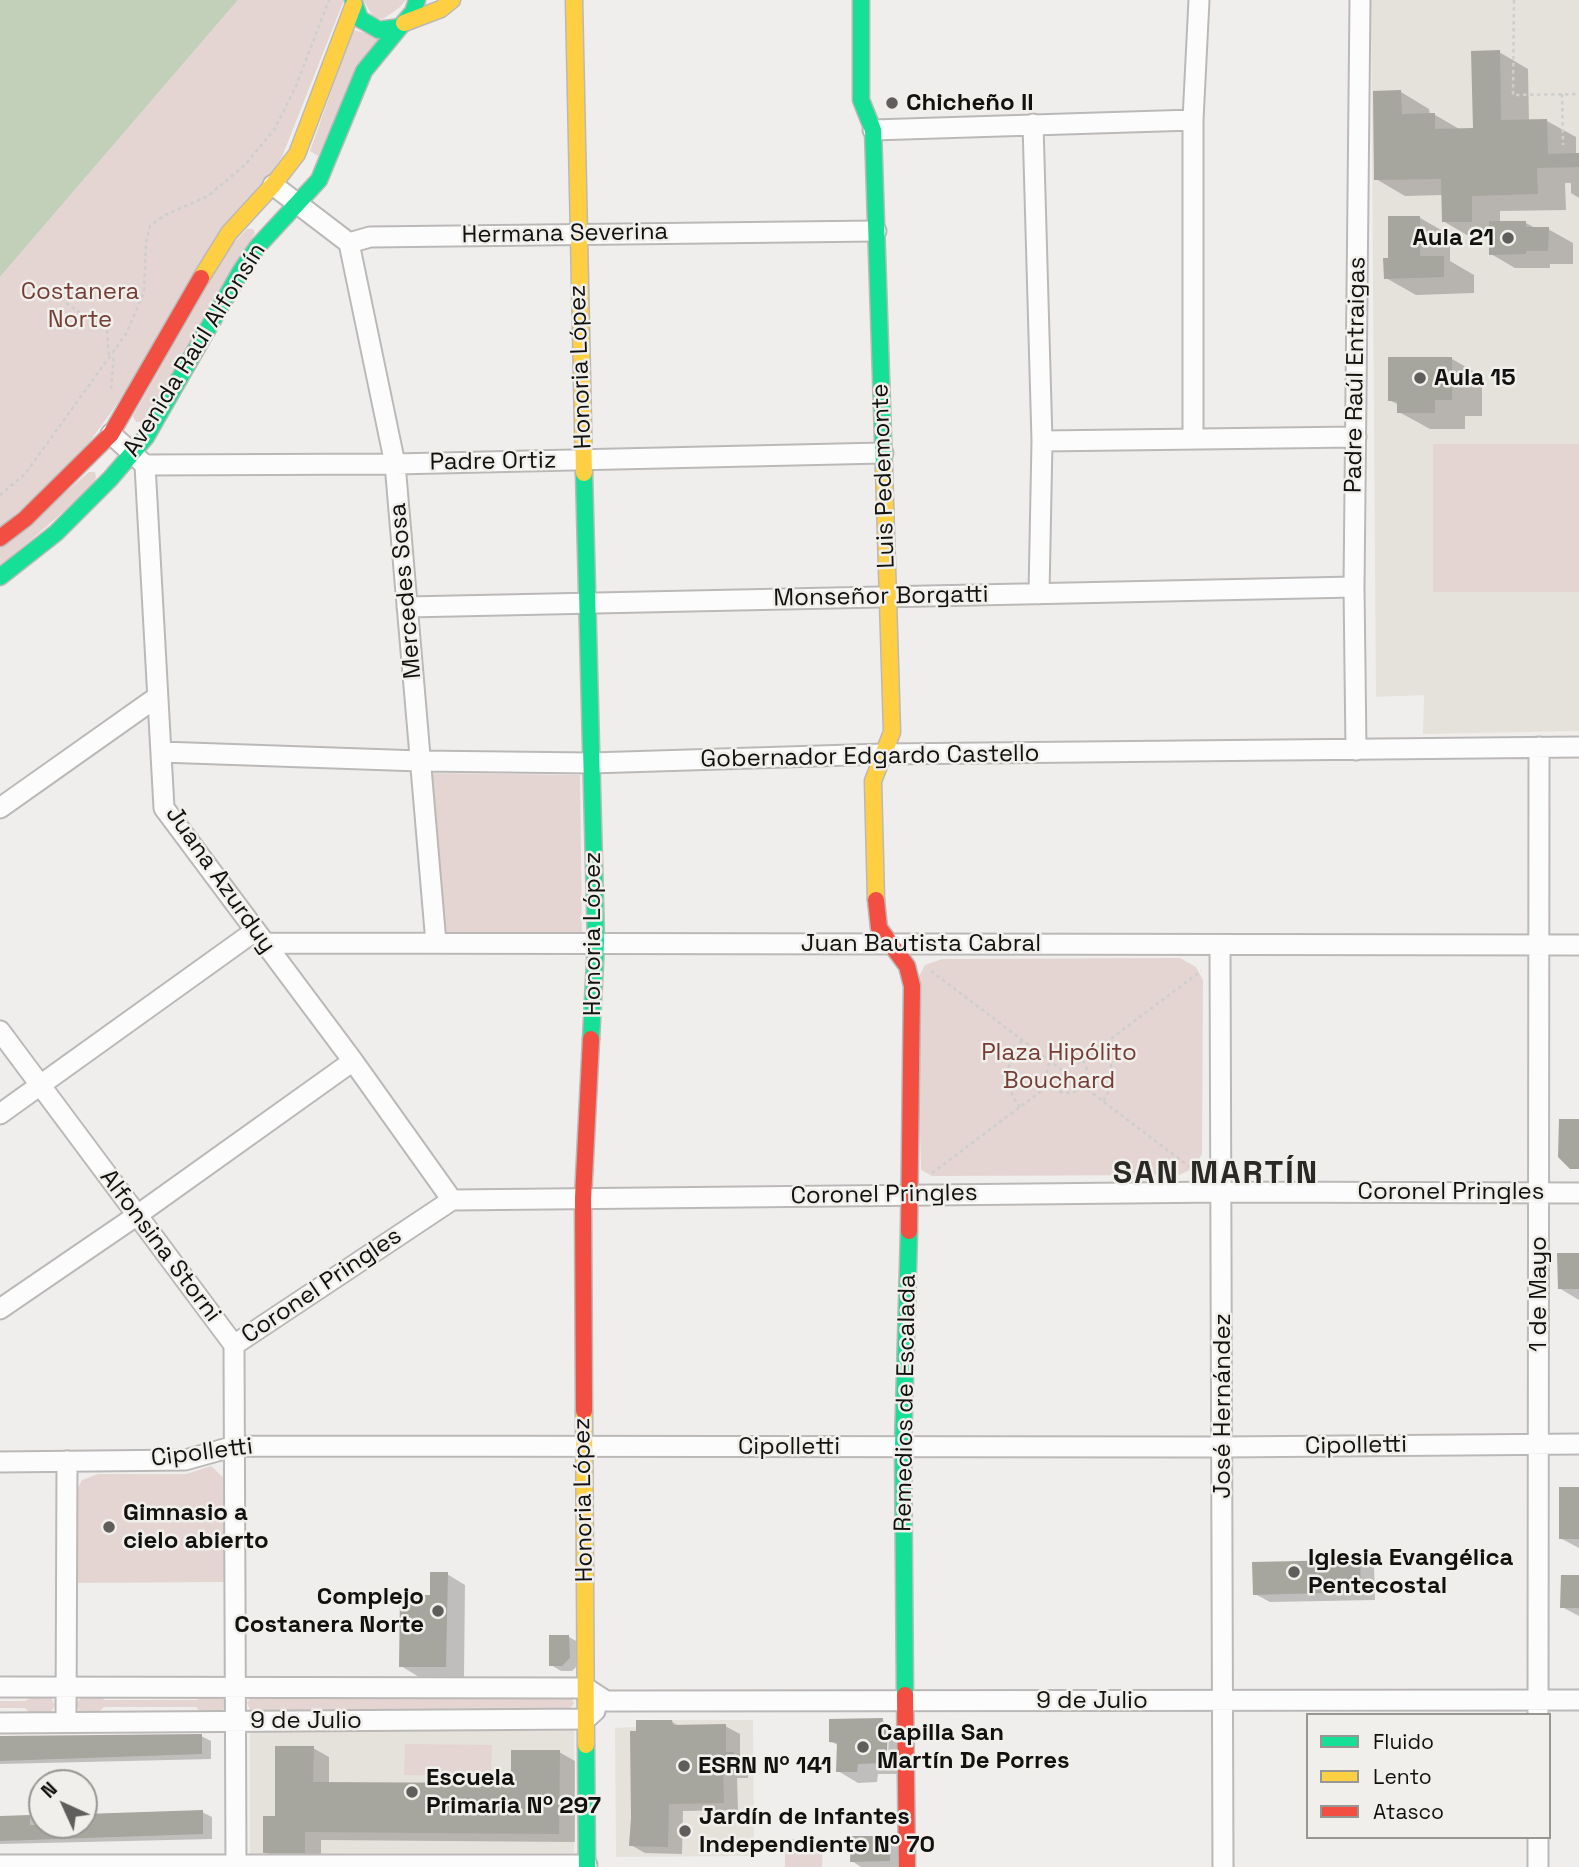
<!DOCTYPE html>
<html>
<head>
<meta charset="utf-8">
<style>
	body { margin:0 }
	#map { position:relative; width:1579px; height:1867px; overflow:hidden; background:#f0eeec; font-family:"Space Grotesk",sans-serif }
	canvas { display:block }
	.legend { position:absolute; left:1306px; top:1713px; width:245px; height:126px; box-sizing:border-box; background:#f1efeb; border:2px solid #979693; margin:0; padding:9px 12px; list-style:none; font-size:21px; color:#11110f }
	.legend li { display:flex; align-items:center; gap:14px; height:35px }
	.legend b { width:35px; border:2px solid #979693 }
	.north { position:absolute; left:28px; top:1769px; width:70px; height:70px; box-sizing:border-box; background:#f1efeb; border:2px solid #979693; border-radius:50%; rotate:315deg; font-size:19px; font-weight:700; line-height:28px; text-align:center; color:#11110f }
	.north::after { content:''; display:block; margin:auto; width:24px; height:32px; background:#5f5e5c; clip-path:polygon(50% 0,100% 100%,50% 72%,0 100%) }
</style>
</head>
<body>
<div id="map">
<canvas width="1579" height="1867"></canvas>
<ul class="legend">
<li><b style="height:9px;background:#16e098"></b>Fluido</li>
<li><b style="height:9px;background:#ffcf43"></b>Lento</li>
<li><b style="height:9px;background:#f24e42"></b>Atasco</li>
</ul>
<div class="north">N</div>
</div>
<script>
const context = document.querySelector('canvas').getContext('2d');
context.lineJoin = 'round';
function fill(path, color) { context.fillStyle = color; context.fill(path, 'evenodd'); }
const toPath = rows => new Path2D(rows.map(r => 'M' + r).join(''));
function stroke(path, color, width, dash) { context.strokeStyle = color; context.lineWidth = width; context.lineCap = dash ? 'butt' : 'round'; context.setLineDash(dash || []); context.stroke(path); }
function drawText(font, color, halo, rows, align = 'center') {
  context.font = font + ' "Space Grotesk",sans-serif'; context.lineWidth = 5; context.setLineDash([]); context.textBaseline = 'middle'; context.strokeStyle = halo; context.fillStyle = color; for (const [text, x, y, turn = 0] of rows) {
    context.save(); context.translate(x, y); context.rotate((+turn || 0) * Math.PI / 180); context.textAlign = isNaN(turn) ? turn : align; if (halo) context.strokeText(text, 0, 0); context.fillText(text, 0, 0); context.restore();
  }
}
const built = toPath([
	[1371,0,1579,0,1579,731,1423,734,1424,695,1376,697],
	[636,1720,753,1720,754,1856,616,1857,615,1728,636,1727],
	[574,1730,574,1853,250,1854,250,1731]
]);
const green = toPath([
	[238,0,344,0,282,157,112,411,74,463,0,528,0,277],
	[363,0,406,0,399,8,383,19,374,18],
	[353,30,379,36,318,156,310,151],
	[247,229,253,229,255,233,143,422,136,422,133,416,229,248],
	[1433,444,1579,444,1579,592,1433,592],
	[89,472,95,472,96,477,94,485,0,567,0,548],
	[431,773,580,775,582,933,445,934],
	[1180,958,1196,967,1203,980,1202,1154,1194,1168,1179,1175,932,1176,921,1170,916,982,925,965,942,959],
	[211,1466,225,1479,225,1582,75,1583,74,1496,82,1480,98,1474,186,1474],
	[99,1693,104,1700,197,1700,207,1694,216,1694,222,1697,227,1704,222,1711,214,1714,203,1715,196,1707,104,1707,96,1715,85,1715,79,1711,76,1703,82,1697],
	[36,1695,51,1698,55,1705,51,1712,32,1715,25,1708,0,1708,0,1701,25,1701],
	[253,1696,570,1696,574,1703,569,1710,256,1715,250,1710,247,1702],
	[405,1744,492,1745,491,1776,404,1775],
	[785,1839,823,1839,822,1867,785,1867]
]);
const water = toPath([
	[0,0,238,0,0,277]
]);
const shadow = toPath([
	[1499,52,1528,69,1529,121,1547,121,1576,137,1576,155,1579,155,1579,198,1571,193,1571,183,1565,183,1566,210,1500,211,1500,223,1526,223,1537,229,1548,229,1573,243,1573,264,1550,264,1550,268,1515,268,1491,254,1491,238,1472,238,1443,221,1443,195,1405,196,1376,179,1401,92,1429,109,1430,115,1435,115,1461,130,1474,130],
	[1420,218,1450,235,1450,261,1474,275,1474,293,1416,295,1386,278,1390,259],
	[1452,359,1482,376,1482,416,1465,416,1465,429,1430,429,1399,412,1399,405,1389,400],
	[1579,1255,1579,1300,1559,1288],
	[1579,1489,1579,1548,1560,1538],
	[1359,1555,1374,1564,1375,1600,1270,1602,1255,1594,1348,1561],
	[447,1574,465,1585,464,1677,419,1677,401,1666,432,1597],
	[1579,1577,1579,1616,1562,1607],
	[569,1637,578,1642,579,1664,572,1671,561,1671,551,1665],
	[882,1720,902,1732,902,1774,878,1774,877,1782,858,1783,838,1771,839,1746,831,1741],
	[886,1729,889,1729,888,1761,885,1760],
	[672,1722,681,1727,725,1726,740,1734,740,1758,748,1762,748,1778,737,1778,738,1810,683,1811,682,1854,645,1853,631,1845],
	[201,1736,211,1741,211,1759,0,1764,0,1737],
	[313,1748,329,1757,329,1784,512,1785,559,1752,575,1761,575,1842,321,1840,321,1861,281,1861,265,1852,276,1818],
	[202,1812,212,1817,212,1839,0,1844,0,1817,42,1816,42,1825,84,1825,84,1815],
	[890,1838,912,1851,912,1867,861,1867,852,1861]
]);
const building = toPath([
	[1500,50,1501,120,1547,119,1548,154,1579,153,1579,167,1537,168,1538,194,1472,196,1472,222,1442,222,1441,179,1374,180,1373,91,1401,90,1402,114,1435,113,1435,129,1473,128,1471,51],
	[1388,216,1420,216,1420,256,1444,256,1444,277,1384,279,1383,258,1388,258],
	[1489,221,1526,221,1526,227,1549,227,1548,251,1526,251,1526,254,1489,255],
	[1388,357,1452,357,1452,400,1435,400,1435,413,1397,413,1397,401,1388,401],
	[1559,1119,1579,1119,1579,1169,1570,1169,1558,1157],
	[1557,1253,1579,1253,1579,1289,1558,1289],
	[1559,1487,1579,1487,1579,1539,1559,1539],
	[1360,1553,1361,1592,1253,1595,1252,1562,1346,1560,1346,1554],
	[430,1572,448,1572,446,1667,399,1667,400,1595,430,1595],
	[1561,1575,1579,1575,1579,1608,1560,1608],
	[549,1635,569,1635,570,1658,562,1666,549,1666],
	[883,1718,882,1727,888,1728,887,1752,882,1752,882,1763,858,1764,857,1772,836,1772,837,1743,829,1742,829,1719],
	[636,1720,672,1720,673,1725,726,1724,726,1752,734,1752,734,1771,723,1771,724,1803,669,1804,668,1847,629,1846,631,1818,630,1731,636,1731],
	[202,1734,202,1754,0,1761,0,1736],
	[275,1746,314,1746,313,1782,511,1783,511,1750,560,1750,559,1834,305,1832,305,1853,263,1853,263,1816,275,1816],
	[203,1810,203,1834,0,1841,0,1816,30,1815,30,1825,84,1825,84,1814],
	[851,1836,890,1836,890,1861,850,1862]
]);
const path = toPath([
	[1514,0,1513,95,1579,94],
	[1562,94,1563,145],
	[66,303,107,331,109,358],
	[111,389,114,354],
	[0,495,25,474,126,334,144,292,146,243,150,226,165,215,208,196,245,165,274,130,296,86,329,0],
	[931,971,1199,1174],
	[1103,1045,1110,1058,1112,1074,1109,1091,1103,1101],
	'1047 1073a20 20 0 1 1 40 0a20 20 0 1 1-40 0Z',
	[1020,1107,1013,1097,1008,1081,1009,1064,1015,1047,1022,1040],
	[932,1173,1201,971]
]);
const street = toPath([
	[1033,124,1042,441,1039,594],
	[873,130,1193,120],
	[273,185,349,243,370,237,876,231],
	[349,243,395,464,436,943],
	[111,434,145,465,164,808,353,1061,452,1200],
	[1193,439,1193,120,1199,0],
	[1042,441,1356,437],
	[145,465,395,464,883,453],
	[407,607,1354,587],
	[1356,750,1354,587,1360,0],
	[161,752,420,761,591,763,883,754,1579,747],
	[0,808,157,697],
	[264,943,1579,945],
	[1220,945,1223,1867],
	[0,1031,234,1345,236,1867],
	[0,1114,255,931],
	[0,1309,136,1216,353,1061],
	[234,1345,452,1200,1223,1192,1579,1193],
	[0,1462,185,1460,235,1446,1223,1447,1579,1444],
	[0,1687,586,1688,606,1701,1579,1700],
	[1538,1715,1539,747],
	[66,1722,67,1461],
	[0,1723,586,1719,595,1711],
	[0,1865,587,1865],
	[1538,1867,1538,1837]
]);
const fast = toPath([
	[353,0,360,19,379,30,400,27,413,12,417,0],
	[861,0,861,100,873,130,884,469],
	[584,473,596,943,591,1039],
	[0,577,56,533,110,479,146,437,242,269,258,246,319,180,364,71,400,27],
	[905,1695,903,1446,909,1231],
	[586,1745,587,1867]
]);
const slow = toPath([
	[574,0,584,473],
	[404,23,441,9,452,0],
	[201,278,229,233,273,185,297,154,354,4],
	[876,900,873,781,892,732,884,469],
	[584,1411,586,1745]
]);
const jam = toPath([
	[0,538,25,519,111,434,201,278],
	[876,900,879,928,907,966,912,986,909,1231],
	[584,1411,583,1198,591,1039],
	[905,1695,907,1867]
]);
const markers = [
	[892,103,7,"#5f5e5c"],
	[1508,238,7,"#5f5e5c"],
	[1420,378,7,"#5f5e5c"],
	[109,1527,7,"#5f5e5c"],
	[1294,1572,7,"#5f5e5c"],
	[438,1611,7,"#5f5e5c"],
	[863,1747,7,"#5f5e5c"],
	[684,1766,7,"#5f5e5c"],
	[412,1792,7,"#5f5e5c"],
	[685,1831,7,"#5f5e5c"]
];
const poiNames = [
	["Chicheño II",906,103],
	["Aula 21",1494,238,"right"],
	["Aula 15",1434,378],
	["Gimnasio a",123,1513],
	["cielo abierto",123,1541],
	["Iglesia Evangélica",1308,1558],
	["Pentecostal",1308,1586],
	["Complejo",424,1597,"right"],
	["Costanera Norte",424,1625,"right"],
	["Capilla San",877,1733],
	["Martín De Porres",877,1761],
	["ESRN Nº 141",698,1766],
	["Escuela",426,1778],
	["Primaria Nº 297",426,1806],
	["Jardín de Infantes",699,1817],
	["Independiente Nº 70",699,1845]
];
const streetNames = [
	["Hermana Severina",565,234,-1],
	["Avenida Raúl Alfonsín",195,350,-58],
	["Honoria López",581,367,-92],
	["Padre Raúl Entraigas",1356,375,-89],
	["Padre Ortiz",493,462,-1],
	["Luis Pedemonte",884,476,-92],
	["Mercedes Sosa",406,591,-95],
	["Monseñor Borgatti",881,597,-1],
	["Gobernador Edgardo Castello",870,757,-1],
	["Juana Azurduy",220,880,55],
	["Honoria López",593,934,-90],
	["Juan Bautista Cabral",921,944],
	["Coronel Pringles",1451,1192],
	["Coronel Pringles",884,1195,-1],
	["Alfonsina Storni",160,1246,53],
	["Coronel Pringles",322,1286,-34],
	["1 de Mayo",1539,1294,-90],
	["Remedios de Escalada",906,1403,-89],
	["José Hernández",1223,1406,-90],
	["Cipolletti",1356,1446,-1],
	["Cipolletti",789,1447],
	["Cipolletti",202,1453,-7],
	["Honoria López",584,1500,-91],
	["9 de Julio",1092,1701],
	["9 de Julio",306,1721]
];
const parkNames = [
	["Costanera",80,292],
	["Norte",80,320],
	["Plaza Hipólito",1059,1053],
	["Bouchard",1059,1081]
];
const districtNames = [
	["SAN MARTÍN",1216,1174]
];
fill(built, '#e5e1db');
fill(green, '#e4d5d2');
fill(water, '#c3d0b9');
fill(shadow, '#0003');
fill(building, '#a6a59e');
stroke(street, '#bbb9b8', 23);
stroke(fast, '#bbb9b8', 19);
stroke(slow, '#bbb9b8', 19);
stroke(jam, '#bbb9b8', 19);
stroke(path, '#cececd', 2.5, [3.5, 3.5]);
stroke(street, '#fdfcfc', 19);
stroke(fast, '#16e098', 16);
stroke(slow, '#ffcf43', 16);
stroke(jam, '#f24e42', 16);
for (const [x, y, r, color] of markers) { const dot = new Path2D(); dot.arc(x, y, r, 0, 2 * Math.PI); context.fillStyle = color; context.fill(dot); stroke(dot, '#f1efeb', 2.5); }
drawText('bold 24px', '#11110f', '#f1efeb', poiNames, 'left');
drawText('24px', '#11110f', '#f1efeb', streetNames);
drawText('24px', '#743d35', '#f1efeb', parkNames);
context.letterSpacing = '2px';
drawText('bold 32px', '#2b2926', '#f1efeb', districtNames);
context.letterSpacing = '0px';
</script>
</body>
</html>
